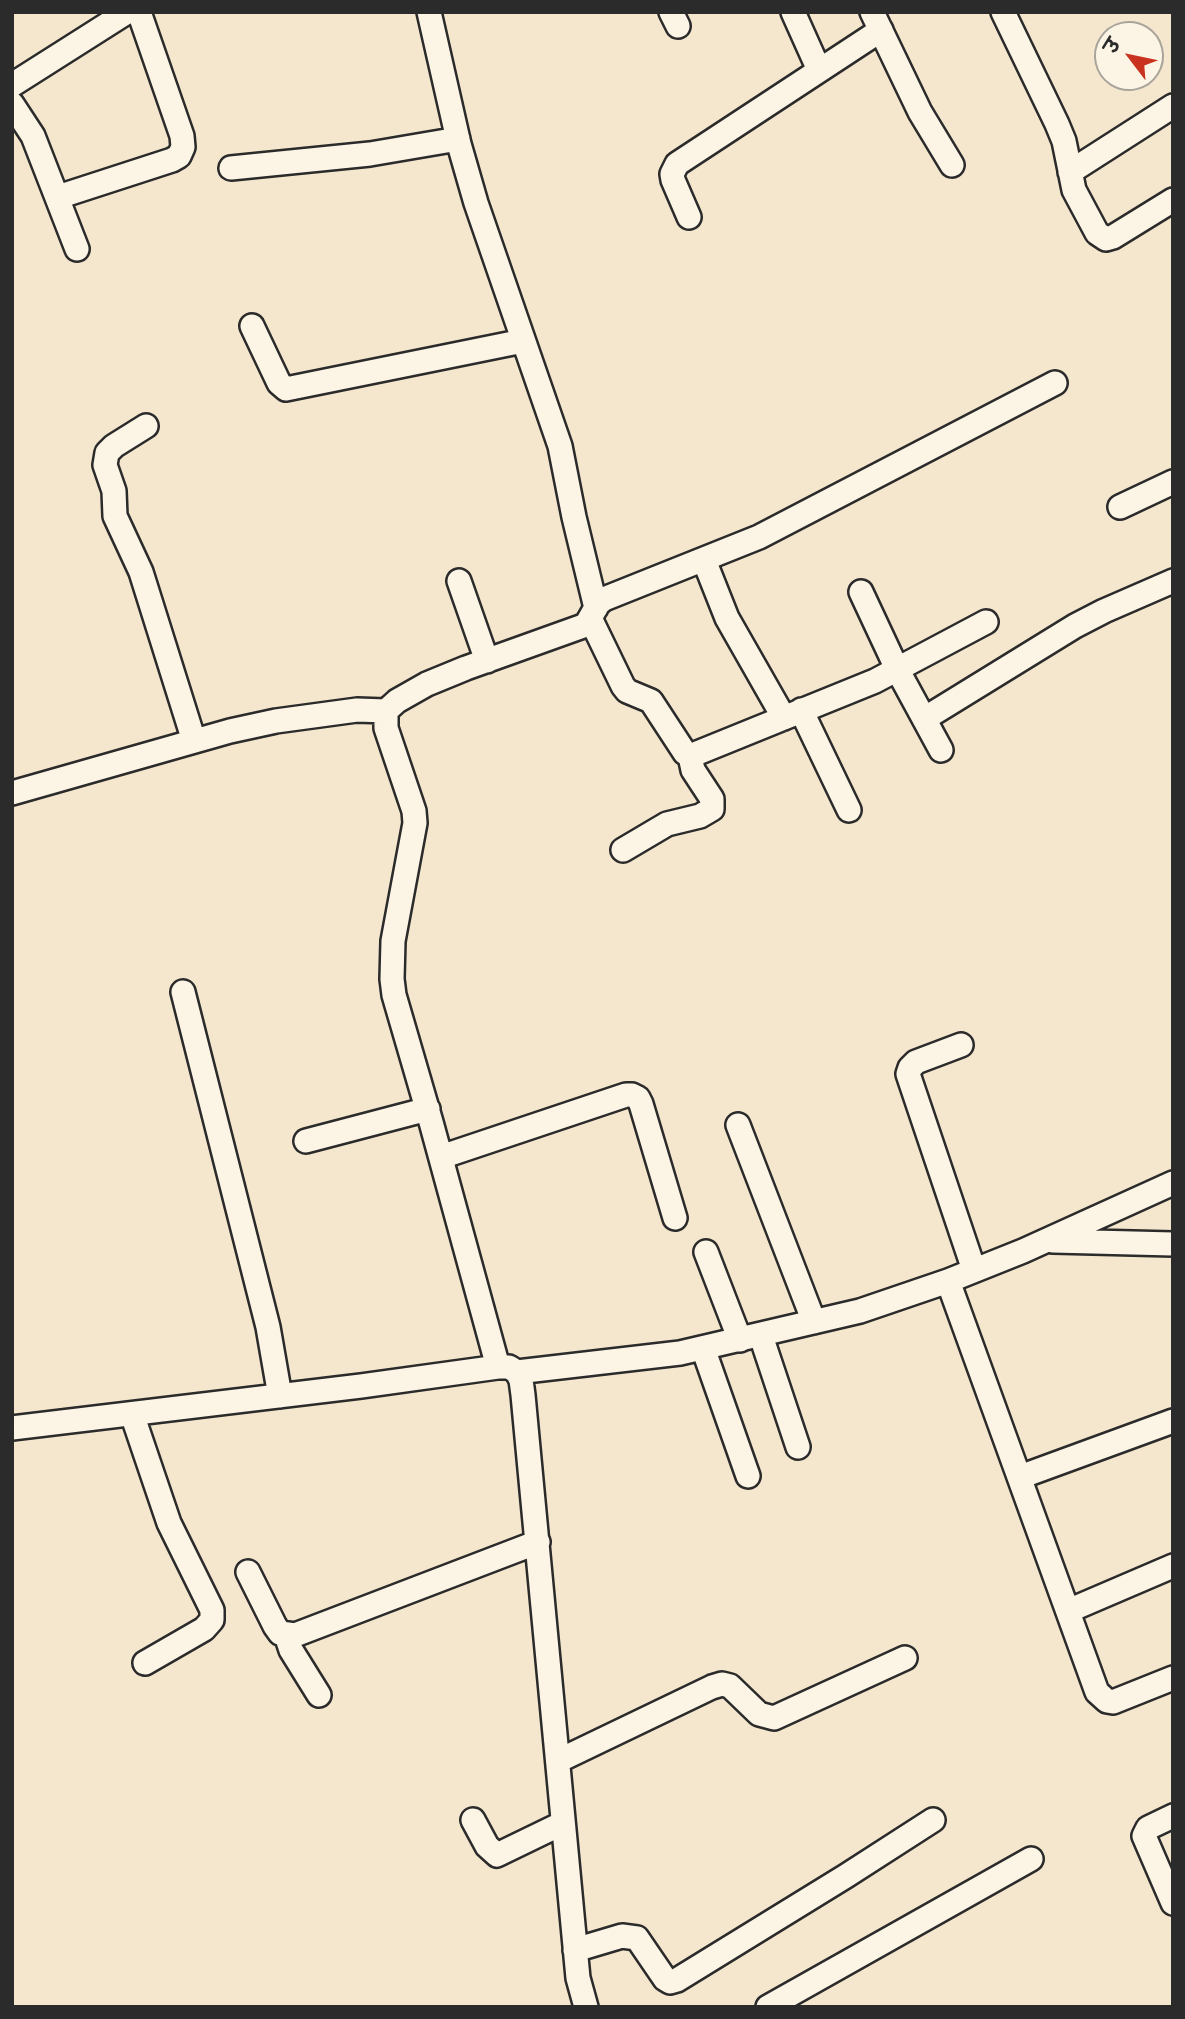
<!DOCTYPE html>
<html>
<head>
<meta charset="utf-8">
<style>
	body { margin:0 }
	#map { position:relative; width:1185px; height:2019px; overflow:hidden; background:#f5e7ce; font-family:Pangolin,"Playpen Sans Deva",sans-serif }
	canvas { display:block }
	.frame { position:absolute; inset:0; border:14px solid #2b2b2b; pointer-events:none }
	.north { position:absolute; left:1094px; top:21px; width:70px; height:70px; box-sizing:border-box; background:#fcf5e5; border:2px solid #a8a49b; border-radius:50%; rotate:302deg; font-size:19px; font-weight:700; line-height:28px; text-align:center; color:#2b2b2b }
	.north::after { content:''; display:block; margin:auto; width:24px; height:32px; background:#c8321e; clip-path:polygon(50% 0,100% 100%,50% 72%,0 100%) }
</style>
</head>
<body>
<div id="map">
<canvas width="1185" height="2019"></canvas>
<div class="frame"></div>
<div class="north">उ</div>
</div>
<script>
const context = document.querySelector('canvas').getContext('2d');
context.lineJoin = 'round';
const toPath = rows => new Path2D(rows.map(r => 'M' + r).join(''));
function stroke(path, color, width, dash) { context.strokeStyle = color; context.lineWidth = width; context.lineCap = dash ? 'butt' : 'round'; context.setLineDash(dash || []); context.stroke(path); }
const minor = toPath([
	[429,12,459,144,476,203,560,446,574,517,596,608],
	[671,12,678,26],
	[793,12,819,70],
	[872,12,920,112,952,165],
	[1003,12,1057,124,1064,141,1074,190,1097,233,1106,239,1113,237,1173,200],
	[12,85,127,12],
	[12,104,33,136,77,249],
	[231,168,370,154,458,139],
	[1070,172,1173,106],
	[58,197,172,160,179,156,183,147,182,136,139,12],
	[689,217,673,180,672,174,677,164,881,30],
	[252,326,279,383,286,389,523,341],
	[146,426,114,446,107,453,105,465,114,491,115,516,141,572,194,741],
	[1120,507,1173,482],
	[704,560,727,618,784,718],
	[459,581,487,661],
	[861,592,897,669,941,750],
	[591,620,623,686,627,691,651,701,685,753,690,756,875,681,986,622],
	[801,710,849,810],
	[924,719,1075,626,1104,611,1173,581],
	[12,793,230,731,276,721,357,710,386,711],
	[623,850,667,824,700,816,712,809,712,799,693,770,690,756],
	[183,992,268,1327,280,1396],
	[961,1045,916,1062,910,1068,908,1074,974,1270],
	[738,1125,814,1322],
	[306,1141,428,1109],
	[441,1157,626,1095,632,1095,638,1098,641,1104,675,1218],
	[1053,1241,1173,1244],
	[706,1252,740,1340],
	[948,1281,1097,1692,1107,1701,1113,1702,1173,1678],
	[761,1336,798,1447],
	[703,1348,748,1476],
	[498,1367,431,1122,394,995,392,979,393,941,415,823,414,811,386,728,386,711,397,701,427,684,466,668,586,625,598,604,604,599,759,537,1055,383],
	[517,1372,680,1353,860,1311,948,1281,1023,1251,1173,1183],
	[132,1414,169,1523,212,1610,212,1620,204,1629,145,1663],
	[12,1428,361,1386,498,1367,509,1367,517,1372,521,1380,523,1395,578,1978,586,2007],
	[1020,1477,1173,1421],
	[248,1572,275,1626,280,1633,295,1635,538,1542],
	[1068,1611,1173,1566],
	[286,1635,291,1650,319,1695],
	[558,1761,712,1687,722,1684,730,1686,759,1714,774,1718,905,1658],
	[1173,1816,1148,1828,1144,1836,1173,1903],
	[473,1820,487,1846,497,1855,563,1823],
	[575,1950,622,1936,637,1938,665,1979,670,1982,677,1980,846,1876,933,1820],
	[768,2007,1031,1859]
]);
stroke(minor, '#2b2b2b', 28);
stroke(minor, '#fcf5e5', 23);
</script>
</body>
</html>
